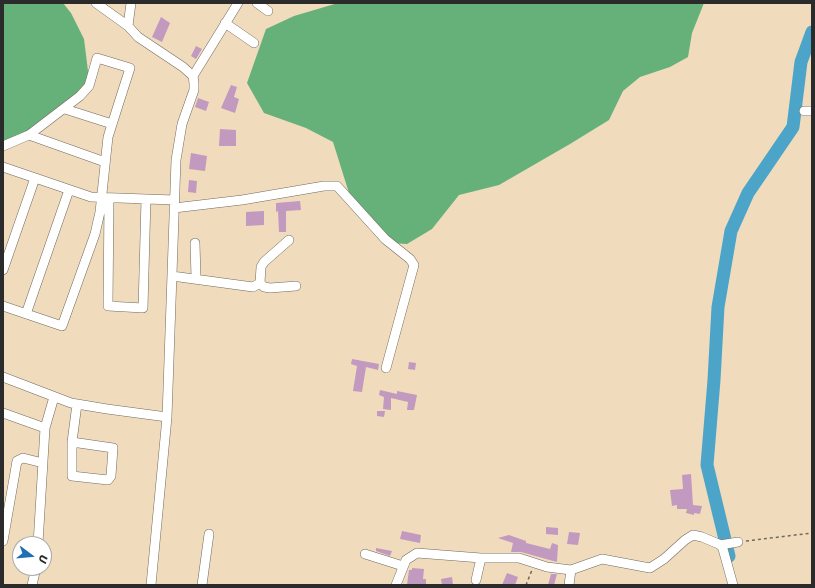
<!DOCTYPE html>
<html>
<head>
<meta charset="utf-8">
<style>
	body { margin:0 }
	#map { position:relative; width:815px; height:588px; overflow:hidden; background:#f0dcbc; font-family:Sriracha,sans-serif }
	canvas { display:block }
	.frame { position:absolute; inset:0; border:4px solid #2b2b2b; pointer-events:none }
	.north { position:absolute; left:12px; top:536px; width:40px; height:40px; box-sizing:border-box; background:#fff; border:1px solid #aaa; border-radius:50%; rotate:106deg; font-size:11px; font-weight:700; line-height:16px; text-align:center; color:#2b2b2b }
	.north::after { content:''; display:block; margin:auto; width:14px; height:18px; background:#1f6fb2; clip-path:polygon(50% 0,100% 100%,50% 72%,0 100%) }
</style>
</head>
<body>
<div id="map">
<canvas width="815" height="588"></canvas>
<div class="frame"></div>
<div class="north">U</div>
</div>
<script>
const context = document.querySelector('canvas').getContext('2d');
context.lineJoin = 'round';
function fill(path, color) { context.fillStyle = color; context.fill(path, 'evenodd'); }
const toPath = rows => new Path2D(rows.map(r => 'M' + r).join(''));
function stroke(path, color, width, dash) { context.strokeStyle = color; context.lineWidth = width; context.lineCap = dash ? 'butt' : 'round'; context.setLineDash(dash || []); context.stroke(path); }
const forest = toPath([
	[3,3,63,3,71,13,84,39,89,79,81,95,3,149],
	[338,3,704,3,692,33,688,57,670,67,640,77,623,91,609,120,570,144,499,185,459,195,432,229,407,244,391,243,349,193,333,142,306,128,264,113,247,83,266,29,294,16]
]);
const river = toPath([
	[729,556,707,465,714,380,718,307,731,231,748,193,793,127,801,62,812,32]
]);
const building = toPath([
	[161,17,170,23,162,42,152,37],
	[196,46,202,49,196,59,191,56],
	[231,85,237,87,234,97,239,99,235,113,221,108],
	[198,98,209,102,206,111,195,107],
	[220,129,236,130,236,146,219,146],
	[191,153,207,156,205,171,189,169],
	[189,180,197,181,196,193,188,192],
	[300,201,301,210,286,211,286,232,279,232,278,211,276,212,276,203],
	[264,211,264,225,246,226,246,212],
	[352,359,379,364,378,370,366,367,362,392,353,391,357,366,351,364],
	[409,362,416,363,415,370,408,369],
	[380,390,397,394,397,391,417,395,414,410,407,410,408,402,391,398,391,410,383,409,384,397,379,395],
	[377,411,385,411,384,417,377,416],
	[691,474,693,505,702,506,700,514,694,513,694,515,686,513,687,509,677,509,677,505,672,506,670,490,683,489,682,475],
	[546,527,558,528,558,535,546,534],
	[402,531,421,535,420,543,400,539],
	[569,532,580,533,578,545,567,544],
	[509,535,526,541,526,543,550,549,552,543,558,545,557,562,521,552,511,552,513,543,498,538],
	[376,548,392,551,390,556,376,551],
	[412,568,424,569,423,579,426,579,426,585,407,585,409,570,412,570],
	[507,573,518,577,515,585,502,585],
	[551,574,557,574,554,585,548,585],
	[452,577,453,585,442,585,441,579]
]);
const path = toPath([
	[746,541,812,533],
	[526,585,532,570]
]);
const minor = toPath([
	[96,3,128,26,138,37,183,67,193,76,194,83,194,90,182,124,176,160,167,417,151,585],
	[257,3,268,11],
	[225,23,254,43],
	[128,26,131,3],
	[193,76,238,3],
	[65,109,112,124],
	[804,111,812,111],
	[29,135,105,162],
	[3,146,29,135,80,96,89,86,97,58,130,68,108,137,100,212,95,234,62,326,3,306],
	[3,167,91,197,174,200],
	[109,199,108,306,143,308,146,199],
	[174,208,242,200,324,186,337,186,385,239,410,259,414,265,386,368],
	[195,243,196,278],
	[3,270,35,178],
	[172,276,253,287,260,283,261,267,264,262,289,240],
	[260,283,264,287,270,288,296,286],
	[26,314,69,190],
	[3,377,71,403,107,409,167,417],
	[3,413,45,428],
	[72,442,113,448,111,476,108,480,72,476,72,442,77,404],
	[3,541,17,461,23,458,43,463],
	[38,544,45,428,54,397],
	[720,545,738,542],
	[365,554,403,566],
	[476,580,481,558],
	[32,585,36,568],
	[202,585,209,534],
	[396,585,406,560,417,553,481,558,519,558,547,567,571,570,602,559,650,568,664,559,685,540,693,535,702,537,721,545,723,549,733,585],
	[569,585,571,570]
]);
fill(forest, '#66b079');
stroke(river, '#4ca5c9', 13);
fill(building, '#c299bf');
stroke(minor, '#70695e', 10);
stroke(path, '#70695e', 1.5, [3, 3]);
stroke(minor, '#fff', 9);
</script>
</body>
</html>
